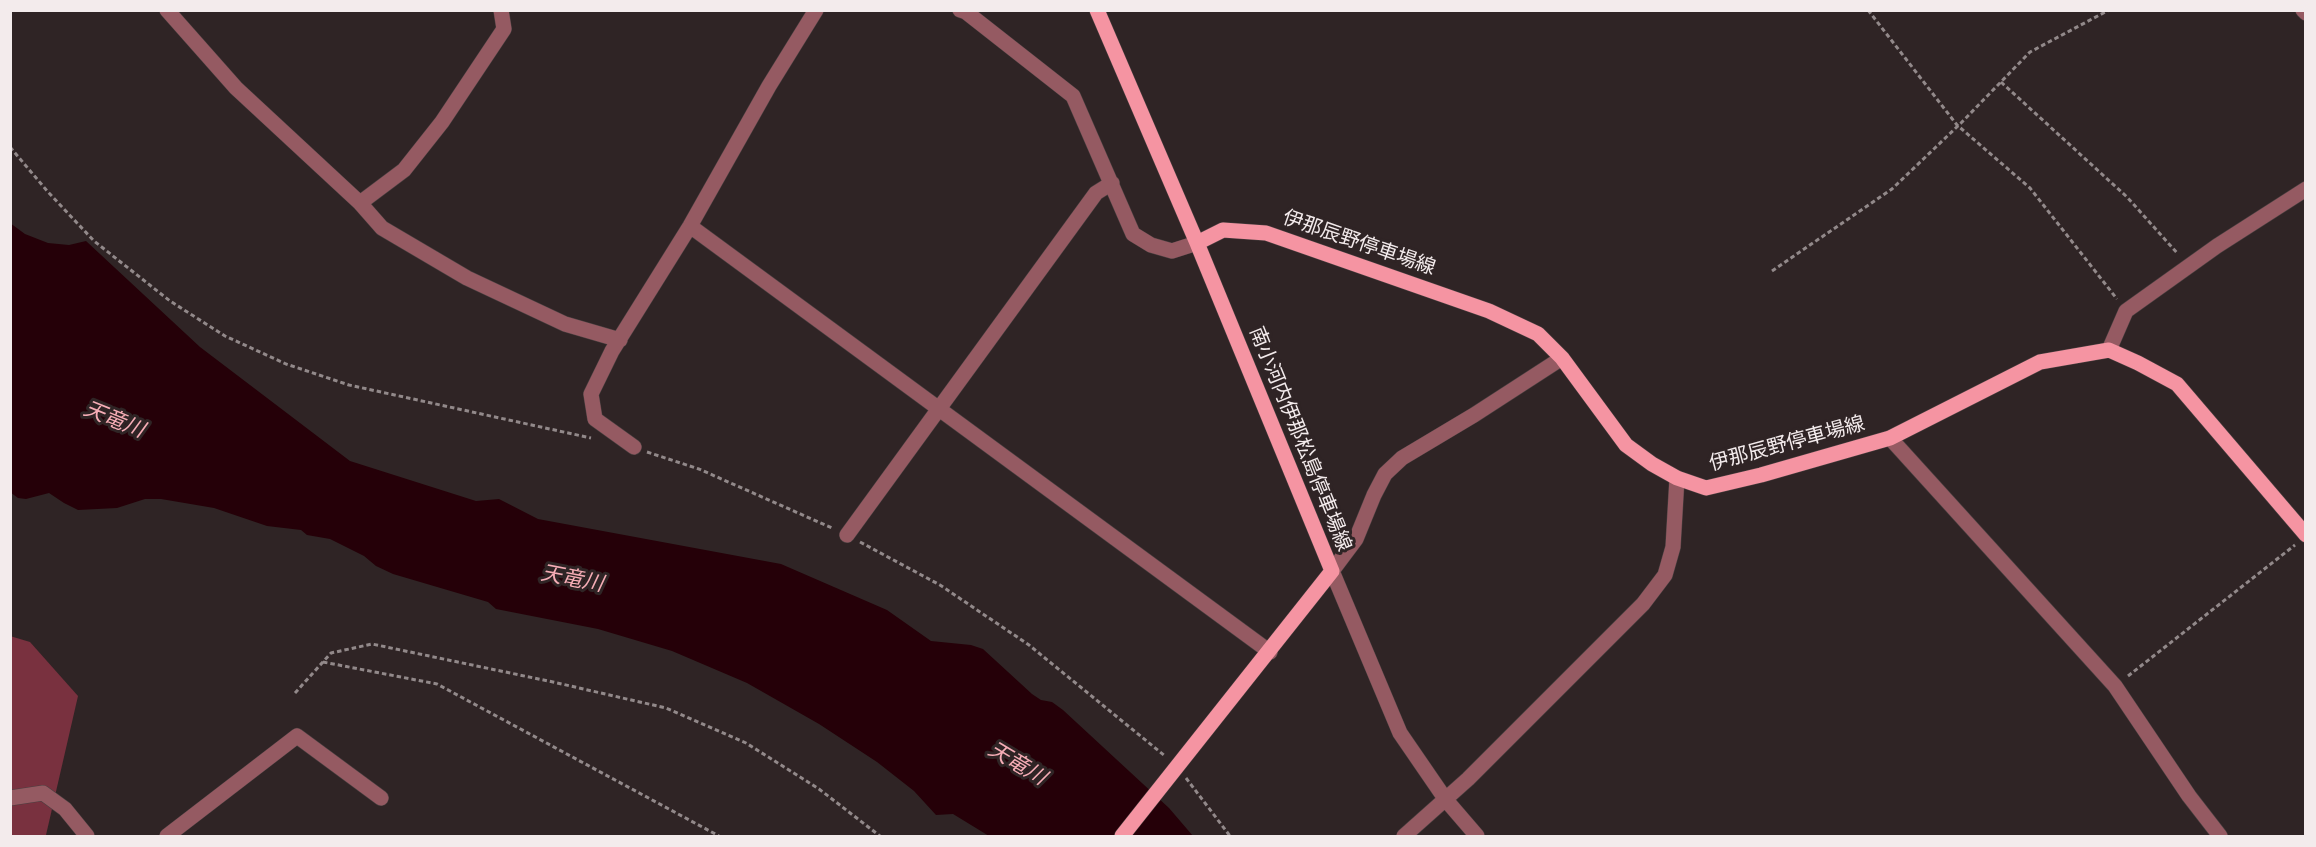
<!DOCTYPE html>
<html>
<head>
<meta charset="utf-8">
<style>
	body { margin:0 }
	#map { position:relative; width:2316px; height:847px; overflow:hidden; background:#2f2425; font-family:Rubik,sans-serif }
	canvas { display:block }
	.frame { position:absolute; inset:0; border:12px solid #f3ebec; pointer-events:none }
</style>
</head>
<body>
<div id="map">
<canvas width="2316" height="847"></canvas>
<div class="frame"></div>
</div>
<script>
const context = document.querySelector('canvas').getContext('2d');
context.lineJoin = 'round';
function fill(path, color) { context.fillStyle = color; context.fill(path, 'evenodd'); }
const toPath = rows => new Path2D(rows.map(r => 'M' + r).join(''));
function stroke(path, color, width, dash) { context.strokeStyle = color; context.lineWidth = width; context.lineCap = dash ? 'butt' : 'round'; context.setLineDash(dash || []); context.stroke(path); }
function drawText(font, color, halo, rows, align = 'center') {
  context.font = font + ' Rubik,"Noto Sans JP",sans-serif'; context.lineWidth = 6; context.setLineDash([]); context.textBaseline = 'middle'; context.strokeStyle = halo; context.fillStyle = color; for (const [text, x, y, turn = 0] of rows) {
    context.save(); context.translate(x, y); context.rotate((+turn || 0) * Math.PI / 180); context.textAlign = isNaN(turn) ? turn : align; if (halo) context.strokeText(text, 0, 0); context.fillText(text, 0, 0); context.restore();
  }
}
const green = toPath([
	[10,636,30,642,78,696,46,835,11,836]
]);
const water = toPath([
	[10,223,25,234,48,243,69,245,86,241,200,347,350,461,476,501,499,499,538,519,781,564,887,610,931,641,971,645,983,649,1032,694,1041,700,1052,702,1063,710,1169,808,1193,836,989,836,953,814,936,815,914,791,877,762,819,724,747,683,672,651,598,629,496,609,488,602,393,574,376,566,364,556,330,539,307,535,301,530,267,526,214,508,161,499,145,499,117,508,78,510,64,503,49,493,26,499,18,498,10,492]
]);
const path = toPath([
	[1868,10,1957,125,2030,188,2117,299],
	[2001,82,2127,197,2178,254],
	[10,147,48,192,94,241,170,301,225,336,286,364,349,385,591,438],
	[1772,271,1892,189,1961,123,2030,52,2109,10],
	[647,452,699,469,832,528],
	[860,542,940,585,1029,645,1165,756],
	[323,662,437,684,719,836],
	[2128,676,2295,545],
	[295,693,331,653,372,644,553,682,666,708,746,743,819,789,880,836],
	[1186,778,1230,836]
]);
const minor = toPath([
	[167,10,236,88,360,203,382,228,467,278,565,324,620,340],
	[960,10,966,12,1073,96,1133,234,1151,245,1172,251,1197,243],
	[2303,10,2306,13],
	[360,203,404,170,442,122,504,29,501,10],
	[690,226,1270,652],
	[2109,350,2126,311,2217,246,2306,189],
	[1890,438,2115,686,2189,796,2220,836],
	[634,447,595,419,591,394,612,351,690,226,769,86,816,10],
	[847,535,1096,193,1112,183],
	[10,798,43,793,65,809,87,836],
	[167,836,297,736,381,798],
	[1404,836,1468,779,1643,604,1665,575,1673,547,1677,478],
	[1477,836,1446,800,1400,733,1332,571,1356,539,1374,495,1385,474,1402,458,1474,415,1562,358]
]);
const major = toPath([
	[1097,10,1197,243,1332,571,1122,836],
	[1197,243,1223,230,1266,233,1489,311,1538,334,1562,358,1626,445,1652,464,1677,478,1706,488,1761,475,1890,438,2040,362,2109,350,2138,363,2177,384,2306,535]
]);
const streetNames = [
	["伊那辰野停車場線",1359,243,19],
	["南小河内伊那松島停車場線",1300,439,68],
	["伊那辰野停車場線",1787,444,-15]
];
const waterNames = [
	["天竜川",114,420,22],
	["天竜川",572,579,11],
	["天竜川",1017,764,31]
];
fill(green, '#79313f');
fill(water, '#250008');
stroke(minor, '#4a4041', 16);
stroke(major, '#4a4041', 16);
stroke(path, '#92898a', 3, [4.5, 3]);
stroke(minor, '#955a62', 15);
stroke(major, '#f594a2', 15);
drawText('20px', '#f3ebec', '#2f2425', streetNames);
drawText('italic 21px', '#f6adb6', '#2f2425', waterNames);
</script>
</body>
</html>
